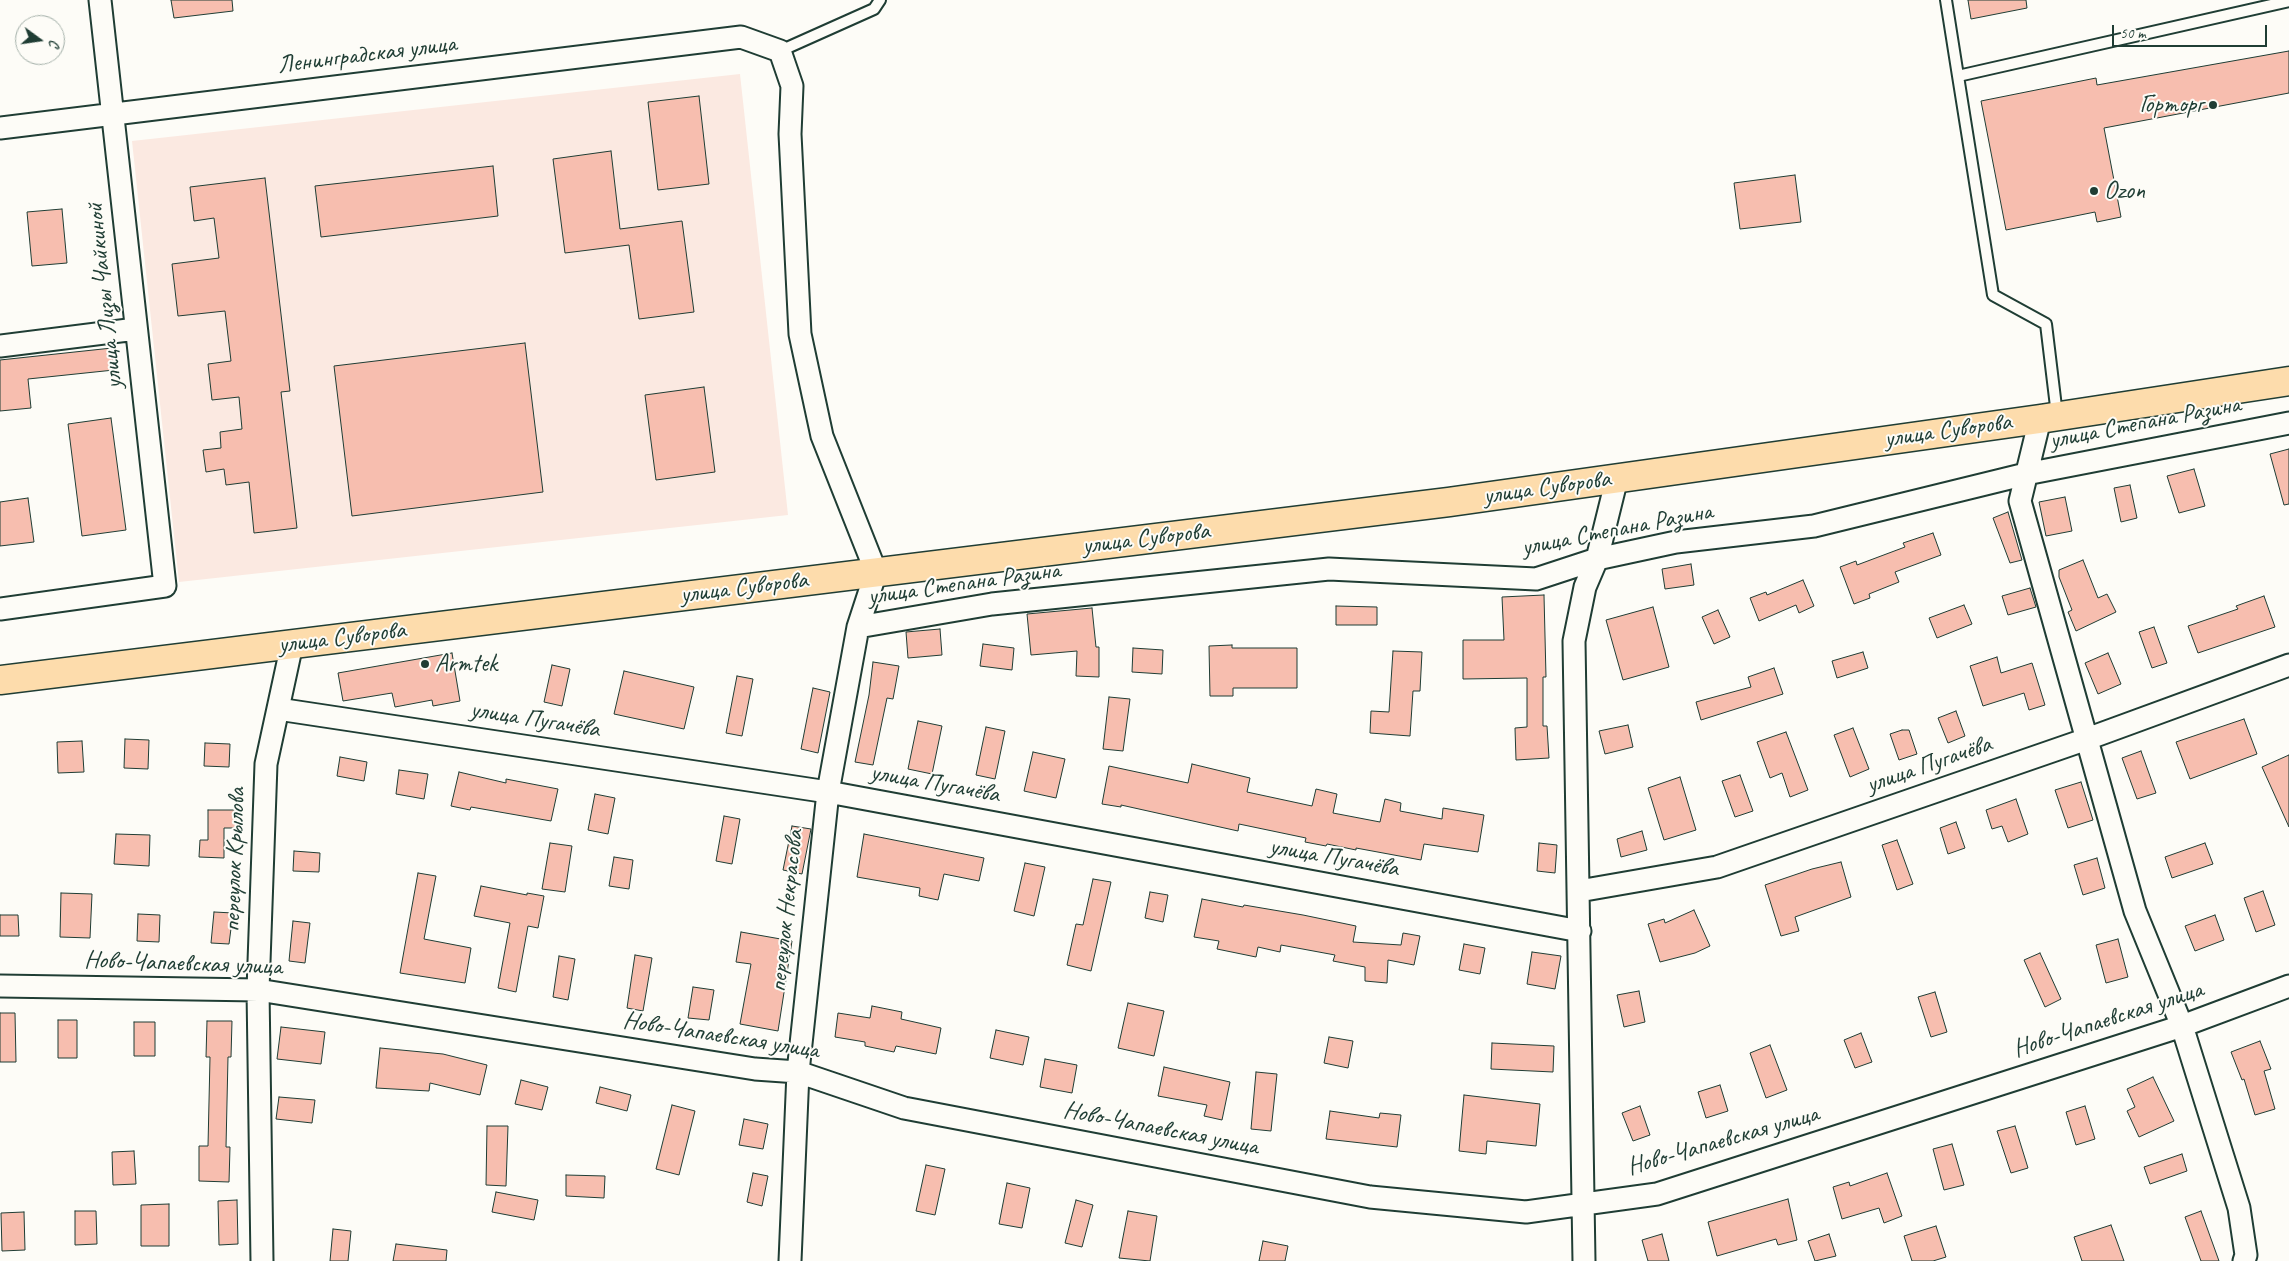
<!DOCTYPE html>
<html>
<head>
<meta charset="utf-8">
<style>
	body { margin:0 }
	#map { position:relative; width:2289px; height:1261px; overflow:hidden; background:#fdfcf7; font-family:Caveat,sans-serif }
	canvas { display:block }
	.north { position:absolute; left:15px; top:15px; width:50px; height:50px; box-sizing:border-box; background:#fdfcf7; border:1px solid #a4b0a9; border-radius:50%; rotate:104deg; font-size:14px; font-weight:700; line-height:20px; text-align:center; color:#1f3d34 }
	.north::after { content:''; display:block; margin:auto; width:18px; height:22px; background:#1f3d34; clip-path:polygon(50% 0,100% 100%,50% 72%,0 100%) }
	.scale { position:absolute; left:2112px; top:25px; width:155px; height:22px; box-sizing:border-box; border:2px solid #1f3d34; border-top:0; padding-left:6px; font-size:15px; line-height:18px; white-space:nowrap; color:#1f3d34; -webkit-text-stroke:4px #fdfcf7; paint-order:stroke }
</style>
</head>
<body>
<div id="map">
<canvas width="2289" height="1261"></canvas>
<div class="north">С</div>
<div class="scale">50 m</div>
</div>
<script>
const context = document.querySelector('canvas').getContext('2d');
context.lineJoin = 'round';
function fill(path, color) { context.fillStyle = color; context.fill(path, 'evenodd'); }
const toPath = rows => new Path2D(rows.map(r => 'M' + r).join(''));
function stroke(path, color, width, dash) { context.strokeStyle = color; context.lineWidth = width; context.lineCap = dash ? 'butt' : 'round'; context.setLineDash(dash || []); context.stroke(path); }
function drawText(font, color, halo, rows, align = 'center') {
  context.font = font + ' Caveat,sans-serif'; context.lineWidth = 4; context.setLineDash([]); context.textBaseline = 'middle'; context.strokeStyle = halo; context.fillStyle = color; for (const [text, x, y, turn = 0] of rows) {
    context.save(); context.translate(x, y); context.rotate((+turn || 0) * Math.PI / 180); context.textAlign = isNaN(turn) ? turn : align; if (halo) context.strokeText(text, 0, 0); context.fillText(text, 0, 0); context.restore();
  }
}
const built = toPath([
	[740,74,788,515,179,582,132,141]
]);
const building = toPath([
	[171,0,232,0,233,11,174,18,171,0],
	[1968,0,2026,0,2027,8,1971,19,1968,0],
	[2289,51,2289,93,2104,128,2121,217,2097,222,2095,212,2006,230,1981,101,2096,78,2097,85,2289,51],
	[699,96,709,184,658,190,648,102,699,96],
	[611,151,620,229,682,221,694,312,639,319,629,245,565,253,553,159,611,151],
	[493,166,498,216,321,237,315,186,493,166],
	[1795,175,1801,222,1740,229,1734,183,1795,175],
	[265,178,290,391,281,392,297,528,254,533,249,482,226,485,224,469,206,472,203,450,221,448,220,432,242,429,239,397,212,400,208,364,231,361,225,311,178,316,172,264,219,258,214,218,194,221,190,187,265,178],
	[62,209,67,263,32,266,27,212,62,209],
	[525,343,543,492,352,516,334,366,525,343],
	[112,348,114,370,28,379,31,408,0,411,0,360,112,348],
	[704,387,715,472,656,480,645,395,704,387],
	[111,418,126,530,82,536,68,424,111,418],
	[2289,449,2289,504,2284,505,2270,454,2289,449],
	[2194,469,2205,506,2179,513,2167,476,2194,469],
	[2130,485,2137,518,2121,522,2114,488,2130,485],
	[2065,497,2072,531,2046,536,2039,502,2065,497],
	[28,498,34,542,0,546,0,502,28,498],
	[2008,512,2022,560,2010,563,1993,518,2008,512],
	[1933,533,1941,555,1895,572,1899,582,1869,594,1870,598,1854,604,1840,567,1856,561,1857,565,1905,547,1903,543,1933,533],
	[2083,560,2098,598,2107,594,2116,612,2076,631,2068,612,2072,610,2059,577,2059,570,2083,560],
	[1691,564,1694,585,1665,589,1662,569,1691,564],
	[1803,580,1814,606,1799,613,1796,605,1759,621,1750,598,1766,592,1767,595,1803,580],
	[2030,588,2036,607,2008,615,2002,596,2030,588],
	[1544,595,1546,677,1543,677,1543,726,1547,726,1549,758,1516,760,1515,728,1527,727,1527,678,1463,679,1463,640,1504,640,1502,597,1544,595],
	[2264,596,2275,627,2198,653,2188,626,2238,609,2236,606,2264,596],
	[1964,605,1972,624,1937,638,1929,618,1964,605],
	[1336,606,1377,607,1377,625,1336,625,1336,606],
	[1653,607,1669,667,1623,680,1606,620,1653,607],
	[1092,608,1096,647,1099,647,1099,677,1076,676,1077,651,1031,655,1027,614,1092,608],
	[1718,610,1730,637,1714,644,1702,617,1718,610],
	[2154,627,2167,663,2152,668,2139,632,2154,627],
	[940,629,942,655,908,658,906,632,940,629],
	[983,644,1014,648,1012,670,980,666,983,644],
	[1232,645,1232,648,1297,648,1297,688,1233,688,1233,696,1210,696,1209,646,1232,645],
	[1133,648,1163,650,1162,674,1132,672,1133,648],
	[1393,651,1422,652,1420,691,1413,691,1410,736,1370,733,1371,711,1389,712,1393,651],
	[1863,652,1868,668,1837,678,1832,661,1863,652],
	[452,653,460,701,433,706,432,700,395,707,392,693,343,701,338,673,452,653],
	[2108,653,2121,684,2098,694,2085,663,2108,653],
	[1997,657,2001,673,2032,663,2045,705,2029,710,2024,693,1983,706,1970,666,1997,657],
	[873,662,899,666,893,699,887,698,873,765,855,762,869,695,873,662],
	[552,665,570,669,562,706,544,702,552,665],
	[1774,668,1783,694,1701,720,1696,702,1751,687,1748,677,1774,668],
	[624,671,694,687,684,729,614,714,624,671],
	[737,676,753,679,742,736,726,733,737,676],
	[813,688,830,692,818,753,801,749,813,688],
	[1109,697,1130,699,1123,751,1103,749,1109,697],
	[1956,711,1965,736,1948,743,1938,718,1956,711],
	[2244,719,2257,754,2190,779,2176,742,2244,719],
	[918,721,942,726,932,774,908,769,918,721],
	[1628,725,1633,747,1605,754,1599,731,1628,725],
	[986,727,1005,731,995,779,976,775,986,727],
	[1853,728,1869,769,1850,777,1834,735,1853,728],
	[1902,730,1909,730,1917,754,1899,760,1890,734,1902,730],
	[1786,732,1808,790,1790,797,1782,773,1770,778,1757,742,1786,732],
	[125,739,149,740,148,769,124,768,125,739],
	[82,741,84,772,58,773,57,742,82,741],
	[205,743,230,744,229,767,204,766,205,743],
	[2141,751,2156,793,2137,799,2122,758,2141,751],
	[1033,752,1065,759,1056,798,1024,791,1033,752],
	[2289,755,2289,827,2262,767,2289,755],
	[340,757,367,762,364,781,337,776,340,757],
	[1192,764,1250,778,1247,792,1312,806,1316,789,1337,794,1333,813,1380,822,1385,799,1401,803,1400,811,1442,819,1443,808,1484,815,1478,852,1424,844,1421,860,1356,848,1356,850,1327,844,1326,846,1305,842,1306,838,1239,824,1238,831,1121,805,1121,807,1102,804,1109,766,1188,783,1192,764],
	[399,770,428,774,424,799,396,794,399,770],
	[459,772,506,783,506,779,558,789,551,821,471,807,470,810,451,806,459,772],
	[1740,775,1753,811,1735,817,1722,781,1740,775],
	[1680,777,1696,830,1664,840,1648,788,1680,777],
	[2081,782,2093,820,2068,828,2055,790,2081,782],
	[595,794,615,798,608,834,588,830,595,794],
	[2016,799,2028,834,2008,842,2002,826,1992,829,1986,810,2016,799],
	[208,810,236,810,236,828,224,828,224,858,199,857,200,840,208,840,208,810],
	[724,816,740,819,732,864,716,861,724,816],
	[1956,822,1965,848,1948,854,1940,828,1956,822],
	[792,826,811,829,802,874,783,870,792,826],
	[1642,831,1647,850,1621,857,1617,839,1642,831],
	[116,834,150,835,149,866,114,864,116,834],
	[864,834,984,858,979,881,944,874,938,900,919,896,920,888,857,877,864,834],
	[1897,840,1913,884,1897,890,1882,845,1897,840],
	[550,843,572,846,565,892,542,889,550,843],
	[1539,843,1557,845,1555,873,1537,871,1539,843],
	[2205,843,2213,864,2172,878,2165,857,2205,843],
	[294,851,320,853,319,872,293,871,294,851],
	[614,857,633,860,629,889,609,886,614,857],
	[2097,858,2105,888,2083,895,2074,865,2097,858],
	[1841,862,1851,897,1795,917,1799,931,1781,936,1765,885,1812,869,1841,862],
	[1025,863,1045,867,1034,916,1014,911,1025,863],
	[418,873,436,876,424,939,471,948,465,983,400,973,418,873],
	[1093,879,1111,882,1091,971,1067,965,1076,924,1083,925,1093,879],
	[481,886,527,895,527,893,544,896,538,928,528,926,516,992,498,988,510,923,474,916,481,886],
	[2263,891,2275,925,2256,932,2244,898,2263,891],
	[1150,892,1168,895,1163,922,1145,918,1150,892],
	[61,893,92,894,90,938,60,937,61,893],
	[1202,899,1243,907,1244,905,1303,915,1356,926,1353,942,1401,945,1403,933,1420,936,1414,965,1388,960,1387,983,1365,981,1365,967,1333,961,1335,955,1281,945,1280,952,1258,947,1256,957,1217,949,1219,941,1194,937,1202,899],
	[1694,910,1710,946,1695,953,1660,962,1648,924,1664,919,1665,923,1694,910],
	[214,912,233,913,229,944,211,943,214,912],
	[138,914,160,915,159,942,137,941,138,914],
	[0,915,18,915,19,936,0,936,0,915],
	[2215,915,2224,940,2195,951,2185,926,2215,915],
	[293,921,310,923,305,963,289,961,293,921],
	[741,932,792,941,778,1031,740,1024,751,964,736,962,741,932],
	[2118,939,2128,977,2106,983,2096,945,2118,939],
	[1464,944,1485,948,1480,974,1459,970,1464,944],
	[1532,952,1561,956,1555,989,1527,984,1532,952],
	[2040,953,2061,999,2045,1007,2024,960,2040,953],
	[635,955,652,958,643,1011,627,1008,635,955],
	[559,956,575,959,568,1000,553,997,559,956],
	[693,987,714,990,709,1020,688,1018,693,987],
	[1639,991,1645,1022,1624,1027,1617,995,1639,991],
	[1935,992,1947,1032,1931,1037,1918,997,1935,992],
	[1128,1003,1164,1011,1154,1056,1118,1048,1128,1003],
	[872,1006,902,1012,901,1019,941,1028,936,1054,896,1046,894,1052,865,1046,865,1042,835,1037,838,1013,870,1018,872,1006],
	[0,1013,15,1013,16,1062,0,1062,0,1013],
	[58,1020,77,1020,77,1058,58,1058,58,1020],
	[207,1021,232,1021,231,1057,228,1057,226,1147,230,1147,229,1182,199,1181,199,1146,208,1146,210,1057,206,1057,207,1021],
	[134,1022,155,1022,155,1056,134,1056,134,1022],
	[281,1027,325,1032,321,1064,277,1059,281,1027],
	[996,1030,1029,1037,1023,1065,990,1058,996,1030],
	[1861,1033,1872,1062,1855,1068,1844,1040,1861,1033],
	[1329,1037,1353,1041,1348,1068,1324,1063,1329,1037],
	[2260,1041,2271,1069,2264,1071,2275,1109,2255,1115,2244,1079,2242,1080,2231,1052,2260,1041],
	[1492,1043,1554,1046,1553,1072,1491,1069,1492,1043],
	[1770,1045,1787,1090,1766,1098,1750,1053,1770,1045],
	[380,1048,443,1054,487,1065,480,1095,430,1083,429,1091,376,1088,380,1048],
	[1045,1059,1077,1065,1072,1093,1040,1087,1045,1059],
	[1164,1067,1230,1082,1222,1120,1204,1116,1207,1105,1158,1096,1164,1067],
	[1256,1072,1277,1074,1271,1131,1251,1129,1256,1072],
	[2153,1077,2174,1121,2139,1137,2127,1111,2135,1107,2127,1089,2153,1077],
	[521,1080,548,1087,542,1110,515,1104,521,1080],
	[1720,1085,1728,1111,1706,1118,1698,1092,1720,1085],
	[600,1087,631,1095,627,1111,596,1103,600,1087],
	[1464,1095,1540,1104,1536,1146,1487,1141,1486,1154,1459,1151,1464,1095],
	[279,1097,315,1100,312,1123,276,1119,279,1097],
	[672,1105,695,1111,679,1175,656,1169,672,1105],
	[1640,1106,1650,1135,1633,1141,1622,1113,1640,1106],
	[2085,1106,2095,1139,2076,1145,2066,1112,2085,1106],
	[1330,1111,1379,1118,1380,1113,1401,1115,1397,1147,1326,1139,1330,1111],
	[744,1119,768,1124,763,1149,739,1145,744,1119],
	[487,1126,508,1126,506,1186,486,1185,487,1126],
	[2015,1126,2028,1168,2011,1173,1997,1131,2015,1126],
	[1952,1144,1964,1185,1944,1190,1933,1149,1952,1144],
	[134,1151,136,1184,113,1185,112,1152,134,1151],
	[2182,1154,2187,1171,2150,1184,2144,1167,2182,1154],
	[926,1165,945,1169,935,1215,916,1211,926,1165],
	[753,1173,768,1176,762,1206,747,1202,753,1173],
	[1887,1173,1902,1216,1884,1223,1879,1208,1842,1219,1833,1187,1849,1182,1850,1186,1887,1173],
	[566,1175,605,1176,604,1198,566,1196,566,1175],
	[1007,1183,1030,1188,1022,1228,999,1224,1007,1183],
	[496,1192,538,1200,534,1220,492,1212,496,1192],
	[1788,1199,1797,1240,1778,1245,1776,1239,1717,1256,1708,1222,1788,1199],
	[237,1200,238,1244,219,1245,218,1201,237,1200],
	[1076,1200,1093,1205,1082,1247,1065,1243,1076,1200],
	[169,1204,169,1246,141,1246,141,1205,169,1204],
	[75,1211,96,1211,97,1244,75,1245,75,1211],
	[1128,1211,1157,1216,1150,1261,1119,1258,1128,1211],
	[2201,1211,2219,1261,2201,1261,2185,1217,2201,1211],
	[24,1212,25,1250,2,1251,1,1213,24,1212],
	[2111,1225,2124,1261,2082,1261,2074,1237,2111,1225],
	[1936,1226,1946,1257,1933,1261,1912,1261,1904,1236,1936,1226],
	[333,1229,351,1231,348,1261,330,1261,333,1229],
	[1662,1234,1669,1261,1648,1261,1642,1240,1662,1234],
	[1829,1234,1836,1256,1815,1261,1808,1241,1829,1234],
	[1263,1241,1288,1246,1285,1261,1259,1261,1263,1241],
	[396,1244,447,1250,446,1261,393,1261,396,1244]
]);
const lane = toPath([
	[1946,0,1958,76,2289,1],
	[780,51,874,9,880,0],
	[1958,76,1993,295,2046,324,2057,415]
]);
const street = toPath([
	[0,128,741,37,780,51,792,86,790,134,800,334,822,436,876,572,858,627,828,792,798,1072,790,1261],
	[0,346,136,329],
	[2040,419,2020,501,2135,911,2182,1026,2239,1208,2246,1255,2244,1261],
	[0,609,165,586,100,0],
	[858,627,992,604,1329,569,1536,579,1597,559,1676,542,1814,526,2026,474,2289,423],
	[278,709,828,792,1580,931],
	[1579,891,1717,867,2087,739,2289,665],
	[0,986,258,990,755,1069,798,1072,904,1108,1370,1197,1526,1212,1657,1194,2182,1026,2289,986],
	[262,1261,258,990,266,764,292,644],
	[1584,1261,1574,641,1585,587,1597,559,1617,478]
]);
const primary = toPath([
	[0,680,1449,502,2040,419,2289,381]
]);
const markers = [
	[2213,105,5,"#1f3d34"],
	[2094,191,5,"#1f3d34"],
	[425,664,5,"#1f3d34"]
];
const streetNames = [
	["Ленинградская улица",367,55,-7],
	["улица Лизы Чайкиной",105,296,-96],
	["улица Степана Разина",2145,423,-11],
	["улица Суворова",1948,431,-8],
	["улица Суворова",1547,488,-8],
	["улица Степана Разина",1617,530,-11],
	["улица Суворова",1146,539,-7],
	["улица Степана Разина",964,584,-8],
	["улица Суворова",744,588,-7],
	["улица Суворова",342,638,-7],
	["улица Пугачёва",535,720,9],
	["улица Пугачёва",1929,765,-19],
	["улица Пугачёва",935,784,10],
	["улица Пугачёва",1334,858,10],
	["переулок Крылова",235,860,-88],
	["переулок Некрасова",787,911,-84],
	["Ново-Чапаевская улица",183,964,2],
	["Ново-Чапаевская улица",2108,1020,-18],
	["Ново-Чапаевская улица",721,1036,9],
	["Ново-Чапаевская улица",1161,1129,11],
	["Ново-Чапаевская улица",1723,1141,-16]
];
const poiNames = [
	["Горторг",2203,105,"right"],
	["Ozon",2104,191],
	["Armtek",435,664]
];
fill(built, '#fbe9e1');
fill(building, '#f7beaf');
stroke(building, '#1f3d34', 1);
stroke(lane, '#1f3d34', 14);
stroke(street, '#1f3d34', 25);
stroke(primary, '#1f3d34', 31);
stroke(lane, '#fdfcf7', 10);
stroke(street, '#fdfcf7', 21);
stroke(primary, '#fddcac', 28);
for (const [x, y, r, color] of markers) { const dot = new Path2D(); dot.arc(x, y, r, 0, 2 * Math.PI); context.fillStyle = color; context.fill(dot); stroke(dot, '#fdfcf7', 2); }
drawText('25px', '#1f3d34', '#fdfcf7', streetNames);
drawText('25px', '#1f3d34', '#fdfcf7', poiNames, 'left');
</script>
</body>
</html>
